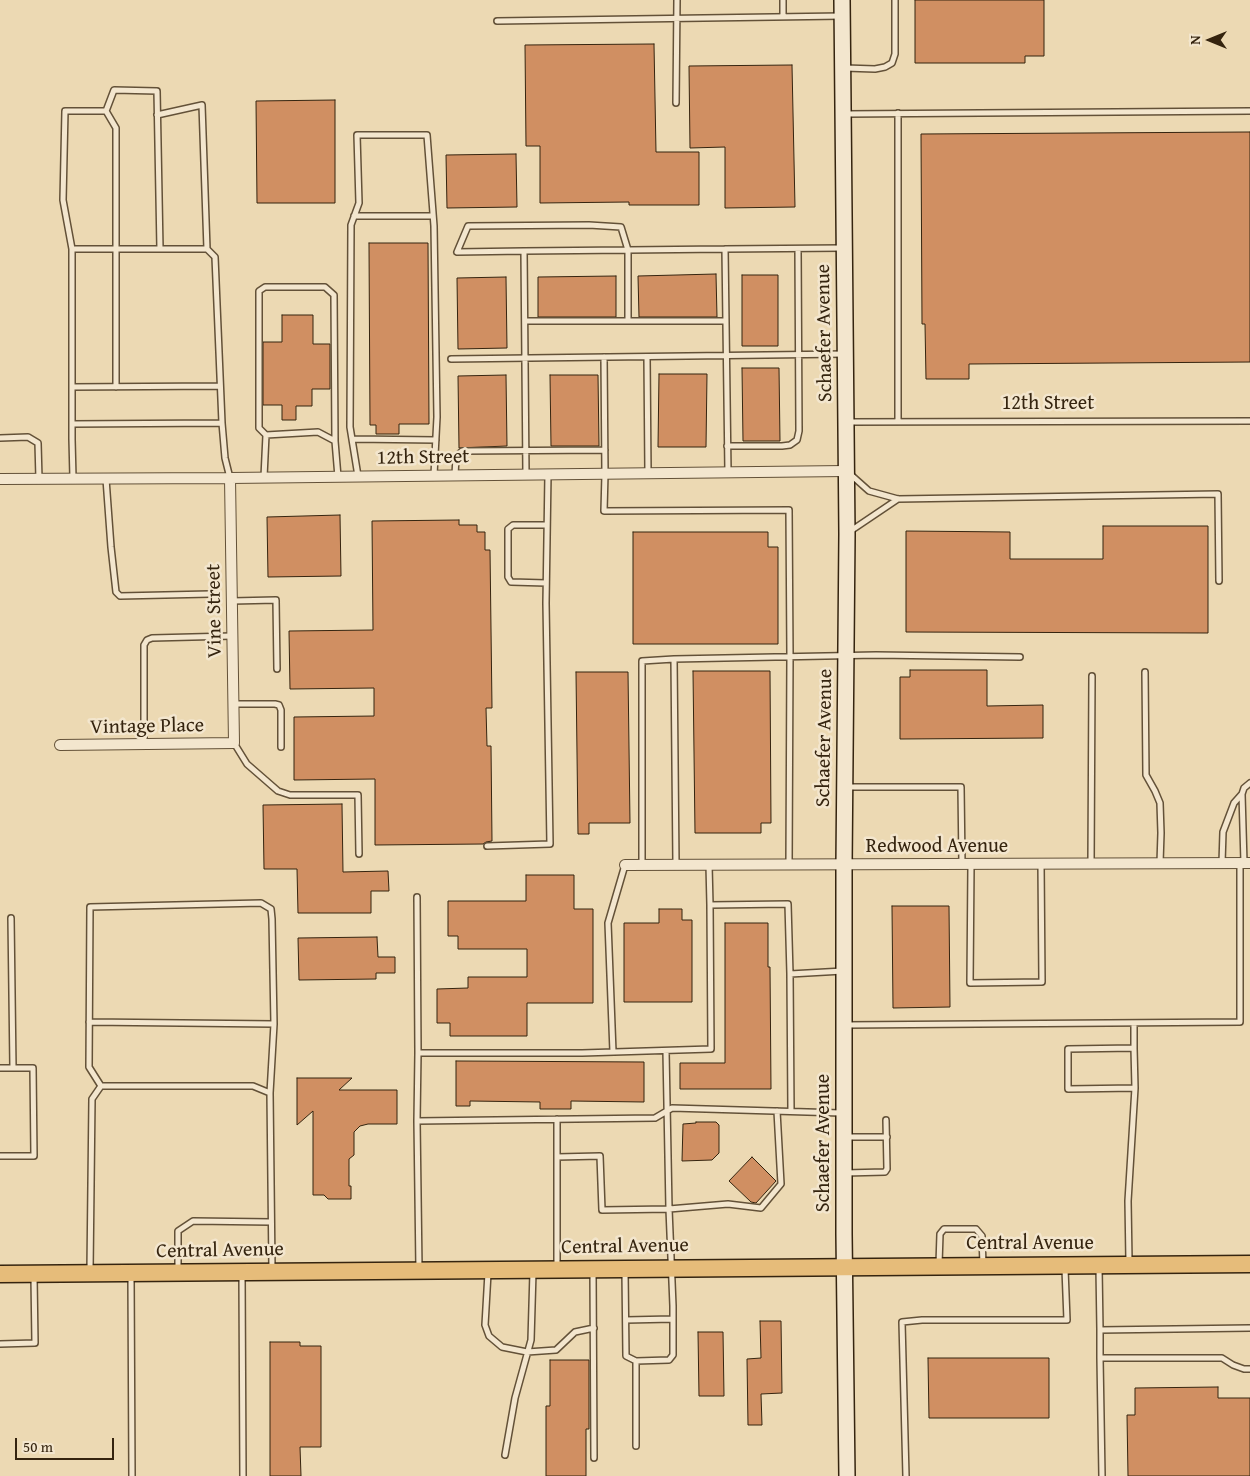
<!DOCTYPE html>
<html>
<head>
<meta charset="utf-8">
<style>
	body { margin:0 }
	#map { position:relative; width:1250px; height:1476px; overflow:hidden; background:#ecd9b3; font-family:"Gentium Book Plus",serif }
	canvas { display:block }
	.north { position:absolute; left:1185px; top:15px; width:50px; height:50px; -webkit-text-stroke:4px #f3e6ce; paint-order:stroke; rotate:270deg; font-size:14px; font-weight:700; line-height:20px; text-align:center; color:#35240f }
	.north::after { content:''; display:block; margin:auto; width:18px; height:22px; background:#35240f; clip-path:polygon(50% 0,100% 100%,50% 72%,0 100%) }
	.scale { position:absolute; left:15px; top:1438px; width:99px; height:22px; box-sizing:border-box; border:2px solid #35240f; border-top:0; padding-left:6px; font-size:15px; line-height:18px; white-space:nowrap; color:#35240f; -webkit-text-stroke:4px #f3e6ce; paint-order:stroke }
</style>
</head>
<body>
<div id="map">
<canvas width="1250" height="1476"></canvas>
<div class="north">N</div>
<div class="scale">50 m</div>
</div>
<script>
const context = document.querySelector('canvas').getContext('2d');
context.lineJoin = 'round';
function fill(path, color) { context.fillStyle = color; context.fill(path, 'evenodd'); }
const toPath = rows => new Path2D(rows.map(r => 'M' + r).join(''));
function stroke(path, color, width, dash) { context.strokeStyle = color; context.lineWidth = width; context.lineCap = dash ? 'butt' : 'round'; context.setLineDash(dash || []); context.stroke(path); }
function drawText(font, color, halo, rows, align = 'center') {
  context.font = font + ' "Gentium Book Plus",serif'; context.lineWidth = 5; context.setLineDash([]); context.textBaseline = 'middle'; context.strokeStyle = halo; context.fillStyle = color; for (const [text, x, y, turn = 0] of rows) {
    context.save(); context.translate(x, y); context.rotate((+turn || 0) * Math.PI / 180); context.textAlign = isNaN(turn) ? turn : align; if (halo) context.strokeText(text, 0, 0); context.fillText(text, 0, 0); context.restore();
  }
}
const building = toPath([
	[915,0,1044,0,1044,56,1025,56,1025,63,915,63,915,0],
	[654,44,656,152,699,152,699,205,629,205,629,202,540,203,540,146,526,146,525,45,654,44],
	[792,65,795,207,725,208,725,147,690,148,689,66,792,65],
	[335,100,335,203,257,203,256,101,335,100],
	[1250,132,1250,362,969,364,969,379,926,379,925,324,922,324,921,134,1250,132],
	[516,154,517,207,447,208,446,155,516,154],
	[369,243,428,243,429,424,399,424,399,434,376,434,376,425,370,425,369,243],
	[716,274,717,317,639,317,638,276,716,274],
	[742,275,778,275,778,346,742,346,742,275],
	[616,276,616,317,538,317,538,277,616,276],
	[506,277,507,348,458,349,457,278,506,277],
	[282,315,313,315,313,344,330,344,330,389,312,389,312,406,296,406,296,420,282,420,282,405,263,405,263,342,282,342,282,315],
	[742,368,779,368,780,441,743,441,742,368],
	[659,374,707,374,706,447,658,447,659,374],
	[506,375,507,446,459,448,458,376,506,375],
	[550,375,598,375,599,446,551,446,550,375],
	[340,515,341,576,268,577,267,517,340,515],
	[459,520,459,525,477,525,477,532,485,532,485,550,490,550,492,708,486,708,487,746,491,746,492,841,486,842,483,844,375,845,375,779,294,780,294,717,374,716,374,688,290,689,289,631,373,630,372,521,459,520],
	[1103,526,1208,526,1208,633,906,632,906,531,1010,532,1010,559,1103,559,1103,526],
	[633,532,768,532,768,547,778,547,778,644,633,644,633,532],
	[910,670,987,670,987,706,1043,705,1043,738,900,739,900,677,910,677,910,670],
	[693,671,770,671,771,823,761,823,761,833,695,833,693,671],
	[576,672,628,672,630,823,589,823,589,834,578,834,576,672],
	[342,804,343,872,388,871,389,891,371,891,371,913,298,913,297,869,264,869,263,805,342,804],
	[526,875,574,875,574,909,593,909,593,1003,527,1003,527,1036,450,1036,450,1023,437,1023,437,989,468,988,468,977,527,977,527,949,458,949,458,936,448,936,448,901,526,901,526,875],
	[892,906,949,906,950,1007,893,1008,892,906],
	[659,909,682,909,682,920,692,920,692,1002,624,1002,624,923,659,923,659,909],
	[725,923,768,923,768,967,770,967,771,1089,680,1089,680,1063,725,1063,725,923],
	[377,937,378,957,395,957,395,973,376,973,376,979,299,980,298,938,377,937],
	[456,1061,644,1062,644,1102,571,1101,571,1109,540,1109,540,1102,470,1101,470,1106,456,1106,456,1061],
	[297,1078,352,1078,339,1090,397,1090,397,1124,368,1124,360,1126,354,1132,354,1155,349,1159,349,1186,351,1186,351,1199,328,1199,324,1195,313,1195,313,1111,297,1125,297,1078],
	[696,1122,716,1122,719,1125,719,1153,712,1160,682,1161,683,1124,696,1123,696,1122],
	[752,1157,776,1181,756,1203,751,1202,729,1181,752,1157],
	[760,1321,781,1321,782,1393,761,1394,762,1425,748,1425,747,1359,761,1358,760,1321],
	[698,1332,723,1332,724,1396,699,1396,698,1332],
	[270,1342,300,1342,300,1346,321,1346,321,1447,300,1447,301,1476,270,1476,270,1342],
	[928,1358,1049,1358,1049,1418,929,1418,928,1358],
	[550,1360,589,1360,589,1429,586,1429,586,1476,546,1476,546,1406,550,1406,550,1360],
	[1218,1387,1218,1398,1250,1398,1250,1476,1128,1476,1127,1415,1135,1415,1135,1388,1218,1387]
]);
const lane = toPath([
	[783,0,783,17],
	[497,21,842,16],
	[845,68,875,69,885,67,892,63,895,54,895,0],
	[676,103,677,0],
	[106,111,116,128,116,387],
	[898,113,898,422],
	[846,114,1250,111],
	[157,115,202,105,207,249],
	[354,216,433,216],
	[72,249,63,200,65,111,106,111,114,90,157,91,160,249],
	[524,251,526,475],
	[525,321,726,321],
	[628,321,628,250,621,227,589,225,468,226,457,252,524,251,628,250,725,249],
	[604,357,605,474,604,511,789,510,790,656,789,865],
	[647,357,648,473],
	[451,359,845,354],
	[72,387,220,386],
	[849,422,1250,421],
	[222,423,225,458,230,478],
	[72,424,222,423,215,257,207,249,72,249,72,439,73,478],
	[266,435,259,428,259,291,265,287,325,287,334,295,335,441],
	[0,438,28,437,38,443,39,479],
	[353,439,436,440],
	[727,446,782,446,790,445,797,440,799,431,798,249],
	[728,472,725,249,842,248],
	[850,474,869,491,898,499,1218,494,1219,581],
	[455,475,456,457,462,451,605,450],
	[358,476,350,427,351,225,359,203,357,135,427,135,434,226,437,417,434,475],
	[264,477,266,435,318,432,335,441,338,477],
	[106,479,111,547,116,592,120,596,210,594],
	[849,532,898,499],
	[546,583,511,582,508,577,508,529,513,525,547,525],
	[232,601,276,600,277,669],
	[1145,672,1146,775,1155,791,1160,803,1161,833,1160,863],
	[234,704,275,704,279,705,281,710,281,747],
	[234,743,247,764,278,791,290,795,358,795,359,854],
	[144,744,144,645,147,640,152,638,232,636],
	[847,787,961,787,962,864],
	[487,846,550,844,546,603,548,474],
	[1091,863,1092,676],
	[1222,863,1223,832,1234,803,1242,794],
	[1244,863,1242,794,1244,788,1250,783],
	[642,864,642,661,674,659],
	[676,864,674,659,876,655,1020,657],
	[709,865,710,905],
	[971,865,970,983,1042,982,1041,864],
	[417,897,418,1053,417,1121],
	[11,918,13,1068],
	[790,974,791,1111],
	[89,1022,274,1024],
	[846,1025,1240,1022,1240,863],
	[1134,1048,1135,1088],
	[613,1052,608,923,625,865],
	[418,1053,582,1053,711,1049,710,905,788,904,790,974,843,971],
	[0,1068,33,1068,34,1156,0,1156],
	[101,1086,89,1067,90,907,261,903,271,909,272,919,274,1024,270,1093],
	[557,1119,557,1266],
	[847,1137,887,1137],
	[557,1157,600,1156,602,1210,669,1209,728,1204,761,1208,781,1184,777,1111],
	[845,1173,885,1172,887,1169,886,1120],
	[1129,1261,1128,1201,1135,1088,1068,1089,1068,1049,1134,1048,1134,1023],
	[939,1264,940,1234,944,1229,976,1229,982,1236,983,1265],
	[1099,1268,1100,1330,1250,1328],
	[419,1269,417,1121,655,1118,672,1108,841,1113],
	[90,1270,92,1099,101,1086,253,1086,270,1093,272,1269],
	[178,1270,178,1231,193,1221,271,1222],
	[593,1272,594,1458],
	[625,1272,626,1356,636,1361,669,1360,673,1355,673,1306,669,1209,666,1051],
	[488,1273,485,1325,489,1336,502,1347,527,1352,556,1350,575,1332,594,1328],
	[242,1275,243,1476],
	[131,1277,132,1476],
	[626,1320,673,1319],
	[1100,1330,1100,1358,1222,1358,1233,1365,1244,1369,1250,1369],
	[0,1344,35,1343,34,1277],
	[1100,1358,1102,1476],
	[636,1361,636,1446],
	[505,1455,515,1398,531,1340,533,1272],
	[906,1476,902,1322,922,1320,1067,1320,1065,1269]
]);
const street = toPath([
	[0,479,230,478,846,471],
	[60,745,234,743,230,478],
	[625,865,1250,863]
]);
const secondary = toPath([
	[842,0,847,534,844,865,844,1234,847,1476]
]);
const primary = toPath([
	[0,1274,1250,1264]
]);
const streetNames = [
	["Schaefer Avenue",825,333,-91],
	["12th Street",1048,404],
	["12th Street",423,458,-1],
	["Vine Street",215,611,-91],
	["Vintage Place",147,727,-1],
	["Schaefer Avenue",825,738,-89],
	["Redwood Avenue",937,847],
	["Schaefer Avenue",824,1143,-90],
	["Central Avenue",1030,1244],
	["Central Avenue",625,1247,-1],
	["Central Avenue",220,1251,-1]
];
fill(building, '#d08f62');
stroke(building, '#35240f', 1);
stroke(lane, '#635138', 8);
stroke(street, '#635138', 12);
stroke(secondary, '#35240f', 18);
stroke(primary, '#35240f', 19);
stroke(lane, '#f3e6ce', 5);
stroke(street, '#f3e6ce', 10);
stroke(secondary, '#f3e6ce', 15);
stroke(primary, '#e6bc7a', 16);
drawText('20px', '#35240f', '#f3e6ce', streetNames);
</script>
</body>
</html>
